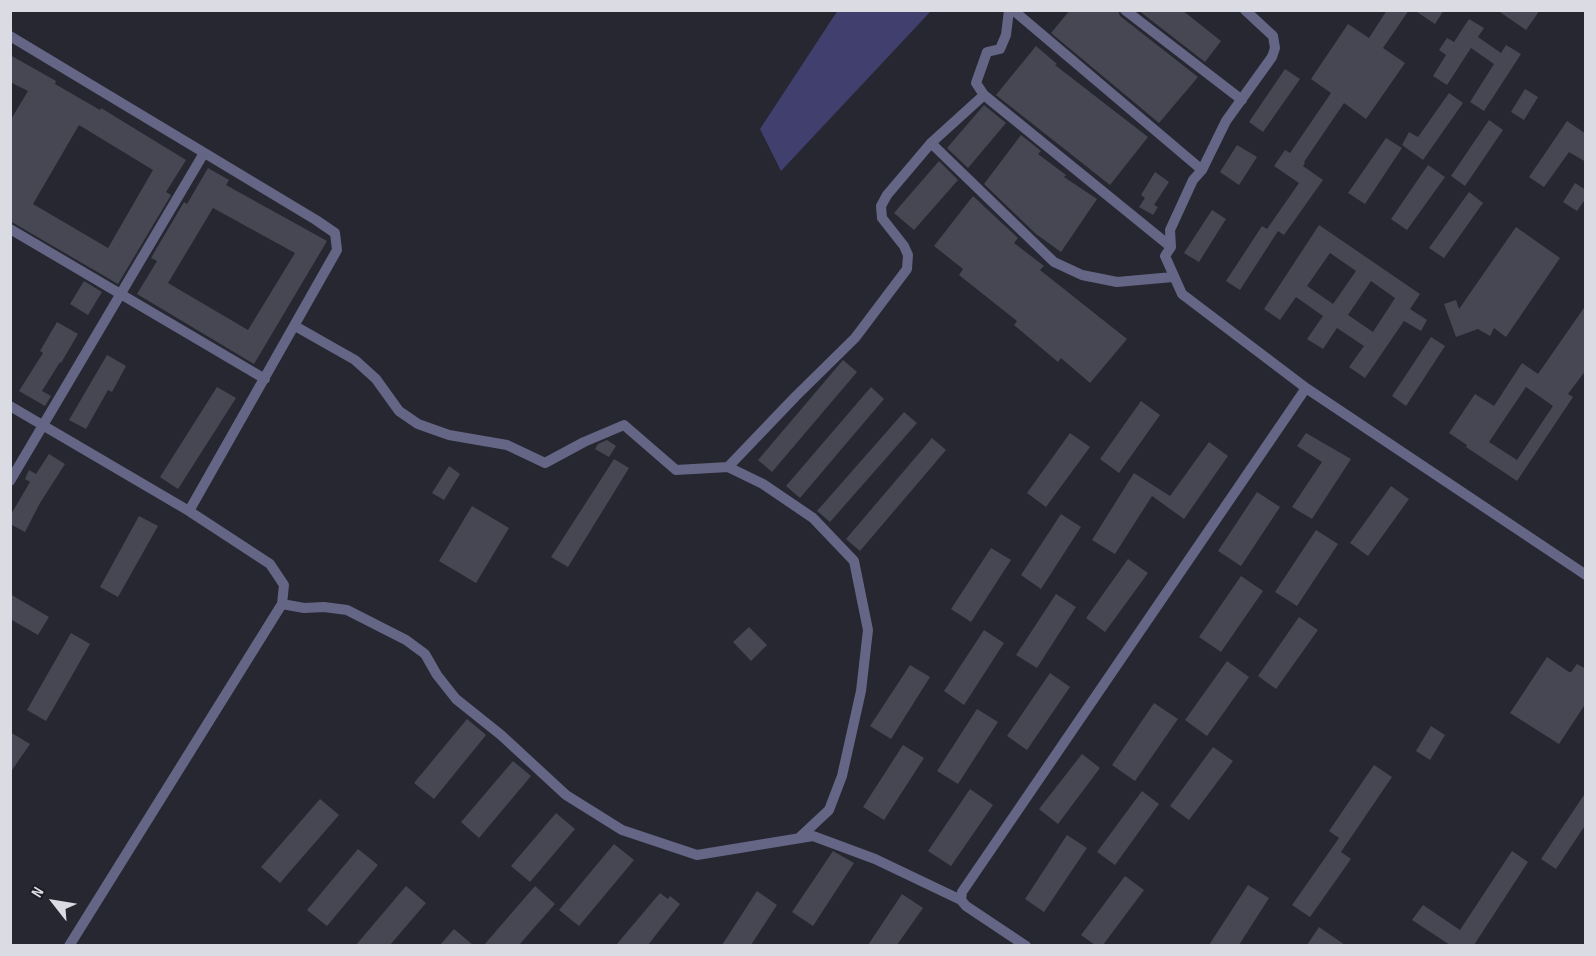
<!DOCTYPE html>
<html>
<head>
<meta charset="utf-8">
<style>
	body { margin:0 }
	#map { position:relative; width:1596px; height:956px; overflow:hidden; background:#262731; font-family:"Sofia Sans Condensed",sans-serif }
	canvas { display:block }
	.frame { position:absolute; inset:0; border:12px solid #dbdbe3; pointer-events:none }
	.north { position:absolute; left:24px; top:872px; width:60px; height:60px; -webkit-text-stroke:4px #1d1d27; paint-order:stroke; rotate:301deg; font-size:16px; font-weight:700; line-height:24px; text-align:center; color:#dbdbe3 }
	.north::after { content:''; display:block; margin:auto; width:21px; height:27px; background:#dbdbe3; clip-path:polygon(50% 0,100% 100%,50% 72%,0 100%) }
</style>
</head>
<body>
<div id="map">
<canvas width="1596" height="956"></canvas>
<div class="frame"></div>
<div class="north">N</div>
</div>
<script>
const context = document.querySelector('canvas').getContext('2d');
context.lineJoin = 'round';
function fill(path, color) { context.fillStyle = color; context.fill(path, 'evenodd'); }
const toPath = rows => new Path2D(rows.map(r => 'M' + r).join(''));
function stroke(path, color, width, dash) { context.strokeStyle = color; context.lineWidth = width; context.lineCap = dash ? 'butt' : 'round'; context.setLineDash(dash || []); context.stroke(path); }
const green = toPath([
	[838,10,931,11,781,171,760,129]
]);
const building = toPath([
	[1070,10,1118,10,1120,16,1198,77,1159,123,1051,33],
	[1138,10,1182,10,1221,41,1205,62],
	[1387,10,1409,10,1383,48,1405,63,1366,119,1344,103,1304,162,1305,163,1303,166,1323,180,1284,235,1278,231,1240,290,1226,281,1262,226,1267,229,1299,183,1274,166,1285,150,1290,153,1331,93,1311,79,1348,24,1369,38],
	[1414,10,1444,10,1435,24],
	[1497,10,1540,10,1526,30],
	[1469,19,1484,28,1478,37,1501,53,1506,45,1521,54,1484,111,1470,102,1494,64,1471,48,1447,85,1433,76,1446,55,1439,50,1447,38,1454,42],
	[1036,46,1057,64,1055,65,1148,137,1110,185,996,95],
	[10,55,56,81,55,84,100,110,101,108,186,160,166,192,171,195,118,284,10,221,10,121,28,91,10,82],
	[79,125,153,170,108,248,33,204],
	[1285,69,1300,79,1263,132,1249,122],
	[1525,89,1538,97,1524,120,1511,112],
	[1449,93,1463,103,1423,160,1402,145,1409,132,1418,137],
	[984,105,1006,123,968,168,947,148],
	[1489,120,1503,130,1465,186,1451,176],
	[1567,121,1586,134,1586,162,1569,152,1544,187,1529,177],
	[1021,135,1041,151,1038,154,1066,175,1064,177,1097,199,1061,252,1036,234,984,184],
	[1386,138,1402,148,1365,204,1348,193],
	[1237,145,1257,157,1239,185,1220,172],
	[939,161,958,180,914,230,894,213],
	[1428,165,1445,177,1407,230,1391,219],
	[208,168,229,180,226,185,327,241,254,364,137,294,157,261,151,258,184,202,187,204],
	[213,208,295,253,248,330,168,283],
	[1155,172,1169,182,1154,205,1158,207,1153,215,1139,207,1145,198,1141,195],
	[1575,183,1586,190,1586,198,1577,211,1563,202],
	[1469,192,1483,203,1444,258,1429,248],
	[973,196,1018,238,1014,243,1044,266,1040,270,1127,339,1090,383,1061,358,1058,362,1014,325,1017,321,959,275,963,269,934,246],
	[1212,210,1226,219,1199,262,1184,253],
	[1319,225,1420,294,1410,309,1427,320,1421,331,1404,321,1365,378,1349,367,1364,346,1337,328,1323,349,1307,339,1323,316,1296,297,1280,320,1264,309],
	[1330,253,1356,271,1333,304,1307,286],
	[1371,281,1395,298,1373,332,1348,315],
	[1516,227,1560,258,1506,337,1494,328,1490,336,1478,329,1456,337,1444,304,1456,300,1459,309],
	[84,281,102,292,88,315,70,304],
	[1586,305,1586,370,1568,394,1573,397,1517,481,1466,447,1467,445,1449,433,1475,394,1494,406,1522,363,1538,374],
	[1526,387,1553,406,1517,460,1489,442],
	[57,322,78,334,61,363,60,362,42,391,51,396,45,406,19,391,43,353,40,351],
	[1431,337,1445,346,1406,406,1392,396],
	[107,355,126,366,112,392,108,390,86,429,69,420],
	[843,360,857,372,772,472,758,460],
	[217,387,236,398,178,489,160,477],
	[871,387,884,399,800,498,786,486],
	[1141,401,1160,415,1119,473,1100,459],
	[904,412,917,423,830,522,817,511],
	[1070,433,1090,447,1046,507,1027,493],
	[1306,433,1351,459,1312,519,1292,507,1322,462,1297,446],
	[932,438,946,450,860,551,846,539],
	[607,440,616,446,609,457,595,449,598,444],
	[1209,442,1228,456,1184,519,1152,496,1115,554,1092,540,1134,473,1170,496],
	[49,454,65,464,40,503,25,532,10,524,10,516,30,482,25,479,29,470,36,474],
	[614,459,629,468,568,567,551,557],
	[449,466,460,474,444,500,432,493],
	[1391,486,1409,499,1368,556,1350,543],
	[1257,492,1280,507,1241,566,1218,551],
	[472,506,509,528,476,583,439,561],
	[1061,514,1081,527,1041,589,1021,575],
	[139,516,158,526,118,597,100,587],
	[1316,530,1338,544,1297,606,1275,592],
	[991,548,1011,560,971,622,951,609],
	[1128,559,1148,573,1105,632,1086,618],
	[1241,576,1263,591,1221,652,1199,637],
	[10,594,49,617,38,635,10,619],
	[1056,594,1076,607,1037,668,1016,655],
	[1299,617,1318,630,1276,689,1258,676],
	[749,627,767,645,751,661,733,642],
	[984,630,1004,643,964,705,944,691],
	[71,633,90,644,46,721,27,710],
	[1547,657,1569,672,1571,672,1577,664,1586,669,1586,703,1559,744,1510,713],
	[1227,661,1249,677,1207,736,1185,720],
	[910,665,930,677,891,739,870,726],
	[1050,673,1070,687,1027,750,1007,736],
	[1154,703,1178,719,1135,781,1112,765],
	[977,709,998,722,958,784,937,771],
	[467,719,486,735,434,799,414,783],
	[1431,726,1445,735,1430,760,1416,751],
	[10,732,30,744,10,773],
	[903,745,924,758,884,820,863,807],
	[1213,747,1233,761,1189,820,1170,806],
	[1082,754,1100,768,1058,824,1039,809],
	[513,761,531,776,479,838,461,822],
	[1374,765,1392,777,1341,852,1351,859,1310,917,1292,905,1339,838,1329,831],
	[970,789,993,805,951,866,928,851],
	[1142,791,1159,804,1115,865,1097,852],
	[1586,792,1586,824,1556,869,1541,859],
	[320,799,339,815,280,883,261,867],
	[556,813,575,829,530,882,511,866],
	[1067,835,1087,848,1044,912,1025,899],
	[614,844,634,860,579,926,559,910],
	[358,849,378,865,327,926,307,910],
	[833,851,854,863,813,926,792,912],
	[1512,851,1528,862,1474,945,1450,945,1412,920,1423,905,1460,930],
	[1125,876,1144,890,1103,945,1095,945,1081,935],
	[1248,885,1269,898,1239,945,1209,945],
	[406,886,426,903,390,945,356,945],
	[535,886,555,904,519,945,484,945],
	[757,891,777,905,751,945,722,945],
	[660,893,668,899,670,896,680,904,648,945,616,945],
	[902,894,923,908,897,945,868,945],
	[1319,927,1345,945,1307,945],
	[454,929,473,945,440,945]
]);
const minor = toPath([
	[1013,10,1202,170],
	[1125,10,1242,100],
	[1245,10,1273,36,1275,48,1272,57,1226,121,1202,170,1193,180,1170,230,1171,247,1165,256,1182,294,1306,388,1586,575],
	[10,36,316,220,335,233,337,250,189,511],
	[984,95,1171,247],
	[931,143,1054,262,1082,275,1117,282,1173,277],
	[10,229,265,379],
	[295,326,355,360,376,379,399,411,418,424,449,435,507,445,545,463,584,442,624,425,676,470,728,467,763,484,813,518,854,561,868,630,861,691,842,776,829,810,799,838],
	[10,406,189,511,270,564,284,585,282,604,69,946],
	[728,467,796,396,855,338,907,269,908,255,904,246,882,218,881,206,887,195,931,143,984,95,976,83,987,52,1000,49,1006,35,1009,10],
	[10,481,204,153],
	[282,604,304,608,324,607,347,610,406,640,425,654,437,675,456,699,501,735,566,795,622,830,697,855,813,836,875,859,961,900,966,906,1026,946],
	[961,900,962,892,1306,388]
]);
fill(green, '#403f6e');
fill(building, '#474753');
stroke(minor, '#656686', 10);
</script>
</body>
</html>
